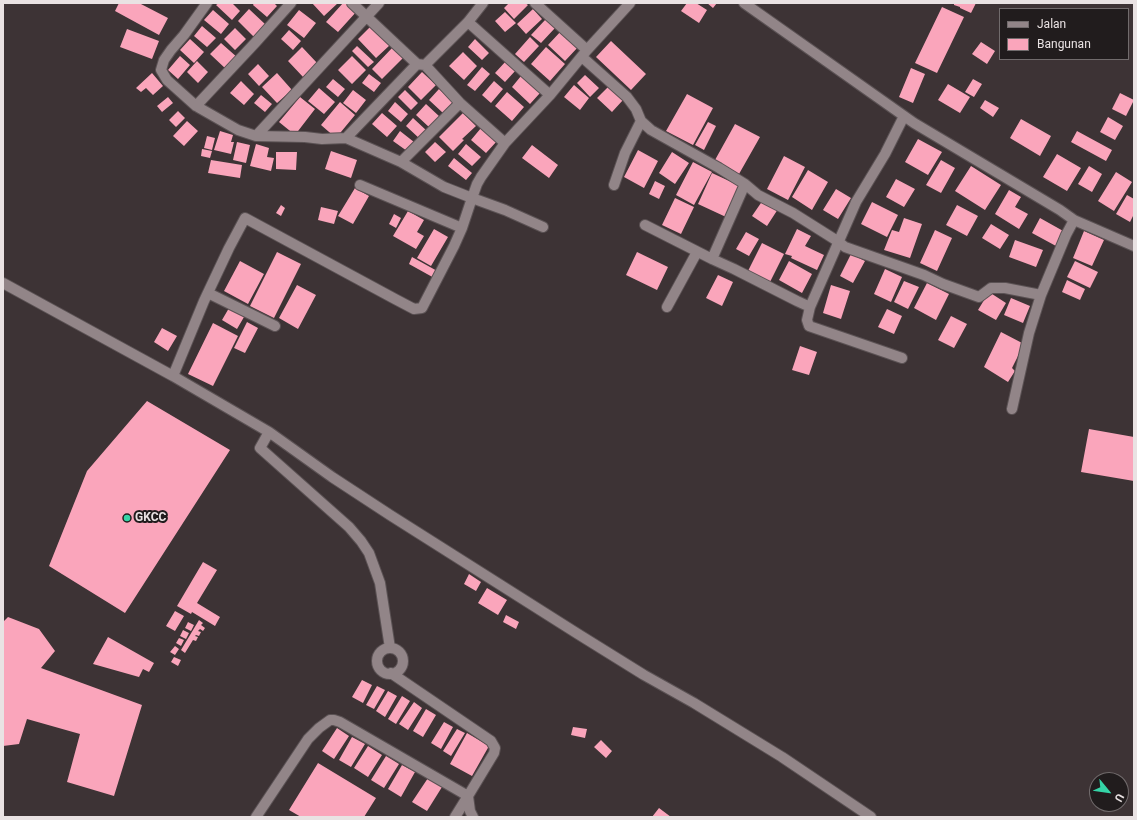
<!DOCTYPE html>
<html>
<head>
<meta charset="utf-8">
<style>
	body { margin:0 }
	#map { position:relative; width:1137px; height:820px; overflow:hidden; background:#3d3335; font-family:Roboto,sans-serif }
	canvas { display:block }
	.frame { position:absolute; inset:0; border:4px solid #e9e2e3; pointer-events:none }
	.legend { position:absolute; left:999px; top:8px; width:130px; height:52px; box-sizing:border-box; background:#211c1d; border:1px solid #716b6c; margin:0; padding:5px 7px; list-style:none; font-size:12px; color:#e9e2e3 }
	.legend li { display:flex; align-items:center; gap:8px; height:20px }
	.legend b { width:20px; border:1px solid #716b6c }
	.north { position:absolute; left:1089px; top:772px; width:40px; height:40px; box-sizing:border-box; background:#211c1d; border:1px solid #716b6c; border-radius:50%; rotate:119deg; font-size:11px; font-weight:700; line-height:16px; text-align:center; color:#e9e2e3 }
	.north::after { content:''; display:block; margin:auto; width:14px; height:18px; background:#35d4a7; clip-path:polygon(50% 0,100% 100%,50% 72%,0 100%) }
</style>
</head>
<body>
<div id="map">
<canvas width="1137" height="820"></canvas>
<div class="frame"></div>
<ul class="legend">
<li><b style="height:5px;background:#928588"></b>Jalan</li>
<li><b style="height:11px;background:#faa5bb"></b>Bangunan</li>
</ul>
<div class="north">U</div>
</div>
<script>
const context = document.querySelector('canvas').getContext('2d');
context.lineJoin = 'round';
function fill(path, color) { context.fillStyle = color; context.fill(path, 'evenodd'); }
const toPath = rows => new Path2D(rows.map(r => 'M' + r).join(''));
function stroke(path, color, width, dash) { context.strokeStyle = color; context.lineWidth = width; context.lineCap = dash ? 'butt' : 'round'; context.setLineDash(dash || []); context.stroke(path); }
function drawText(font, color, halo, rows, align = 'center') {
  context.font = font + ' Roboto,sans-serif'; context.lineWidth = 4; context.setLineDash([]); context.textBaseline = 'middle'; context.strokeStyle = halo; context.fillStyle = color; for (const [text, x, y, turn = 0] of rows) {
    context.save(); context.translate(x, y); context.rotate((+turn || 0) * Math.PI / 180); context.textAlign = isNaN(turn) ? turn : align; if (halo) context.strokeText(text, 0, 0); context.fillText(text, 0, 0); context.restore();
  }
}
const building = toPath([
	[119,3,139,3,168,18,159,35,115,11],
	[219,3,232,3,240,11,232,20,216,5],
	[254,3,274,3,277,6,267,17,253,5],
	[312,3,338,3,324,16],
	[343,3,348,3,357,11,338,32,326,22],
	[509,3,525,3,528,5,514,19,504,8],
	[687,3,696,3,707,10,699,23,681,11],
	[707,3,717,3,713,8],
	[954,3,976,3,971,13,960,8,960,7,954,5],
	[942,7,964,17,937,73,915,63],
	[249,9,266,25,254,37,238,21],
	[533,9,542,19,526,34,517,24],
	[213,10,229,24,221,34,204,20],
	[299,10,316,23,304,38,287,25],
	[505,12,516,23,505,32,495,21],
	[546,19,555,28,541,43,531,35],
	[372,25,390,45,376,58,358,39],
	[202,26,216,38,207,47,194,36],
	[235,28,246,39,235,50,224,39],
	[127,29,159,41,152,59,120,47],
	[289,30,301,41,293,50,281,39],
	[562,30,579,46,565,61,548,45],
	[530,37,539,46,524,62,515,54],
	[190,39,204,52,194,63,180,50],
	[475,39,489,53,482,60,468,47],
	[611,41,646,74,631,90,596,57],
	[981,42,995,51,987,64,972,54],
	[221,43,238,58,227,70,210,54],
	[357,46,374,62,368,67,352,51],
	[302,47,318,64,304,78,288,61],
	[393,47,404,57,382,79,372,69],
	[546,47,565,64,550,81,531,64],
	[463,52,477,66,464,80,449,66],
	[180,56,190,65,178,79,168,70],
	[352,56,366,70,352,84,338,70],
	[197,61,208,72,198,83,187,72],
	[506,61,516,70,505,82,495,73],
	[258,64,269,76,259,86,248,74],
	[482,67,490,74,475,91,467,85],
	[911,68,925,74,913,103,899,97],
	[422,72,436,85,421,100,408,87],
	[152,73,163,86,153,95,146,88,141,92,136,88],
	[277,73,292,90,277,103,262,87],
	[369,74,381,83,374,92,362,83],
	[585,75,599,88,590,97,577,83],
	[521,76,540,93,530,104,512,87],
	[333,79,345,89,338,97,326,87],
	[973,79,982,84,974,97,965,92],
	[241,81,254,94,244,105,230,93],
	[494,81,503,89,491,103,482,95],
	[948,84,970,97,960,113,938,100],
	[574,85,589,98,580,110,564,97],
	[609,86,623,100,612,112,597,98],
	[319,88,335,102,324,114,308,101],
	[439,89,453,102,443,113,429,100],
	[353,90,366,100,356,113,343,103],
	[405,90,418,103,411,110,398,97],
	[507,92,524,107,512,121,495,106],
	[1120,93,1134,100,1126,116,1112,109],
	[687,94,713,108,693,145,666,131],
	[261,95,272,104,265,112,254,103],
	[168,97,173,103,162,112,157,106],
	[300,97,315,109,295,135,279,122],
	[985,100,999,108,993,117,980,108],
	[340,102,355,115,336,138,321,125],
	[395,102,408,114,401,122,388,111],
	[426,104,440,117,430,128,416,115],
	[178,111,185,118,176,127,169,120],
	[382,113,397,126,387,137,372,124],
	[463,113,476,126,462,139,464,140,453,151,439,137],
	[1108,117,1123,126,1115,140,1100,132],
	[413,118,427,131,420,139,406,126],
	[1021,119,1051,136,1040,156,1010,138],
	[187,121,198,131,184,146,173,136],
	[708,122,716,126,704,150,695,145],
	[735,124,760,137,739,174,715,160],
	[481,128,497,141,486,153,471,140],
	[220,131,233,135,231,142,234,142,231,154,214,150],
	[400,131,414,142,407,151,393,141],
	[1077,131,1112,150,1106,161,1071,142],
	[207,136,215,138,212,150,204,148],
	[918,139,942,152,928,175,905,162],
	[237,142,250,145,246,163,233,160],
	[435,142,446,152,435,162,425,152],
	[256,144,269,148,267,157,274,158,271,171,250,166],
	[466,144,481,157,472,166,458,154],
	[532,145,558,165,549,178,522,158],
	[202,149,212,151,210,158,201,156],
	[638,150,658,161,644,188,624,177],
	[331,151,357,160,351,178,325,169],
	[276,152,297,152,296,170,276,169],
	[672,152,689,163,675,184,659,173],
	[1057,154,1081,168,1067,191,1043,177],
	[784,156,805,167,788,200,767,189],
	[454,158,472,173,466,180,448,166],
	[211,160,242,165,240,178,208,173],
	[941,160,955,168,941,193,926,185],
	[693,162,712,172,694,205,676,195],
	[971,166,1001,185,985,210,955,191],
	[1089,166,1102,174,1092,192,1078,184],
	[808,170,828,182,812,210,792,197],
	[1116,172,1132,182,1114,211,1098,201],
	[712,173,740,186,726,217,698,204],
	[896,179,915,189,904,207,886,197],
	[655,181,665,186,659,199,649,194],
	[355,188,369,196,353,224,338,216],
	[836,189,851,198,838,219,823,210],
	[1009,190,1021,197,1015,207,1028,214,1019,229,995,214],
	[1127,195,1134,199,1134,214,1130,222,1116,214],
	[675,198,694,207,681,234,662,225],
	[763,200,778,209,767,226,752,216],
	[872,202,898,215,887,237,861,224],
	[281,205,285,208,281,216,276,213],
	[957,205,978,216,967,236,946,225],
	[321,207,338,211,334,224,318,220],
	[408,211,424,220,417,232,424,236,416,249,393,236],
	[394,214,401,218,396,228,389,224],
	[904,218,922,224,910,258,884,250,892,230,899,232],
	[1040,218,1065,232,1056,246,1032,233],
	[991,224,1009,235,1000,249,982,238],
	[434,229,448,237,431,266,417,258],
	[797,229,811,236,805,246,824,255,817,270,791,258,792,256,785,254],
	[935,230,952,238,937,271,920,263],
	[1084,231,1104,240,1092,266,1073,258],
	[746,232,759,239,749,256,736,249],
	[1015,240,1043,250,1036,267,1009,257],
	[762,243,784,254,770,282,748,271],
	[277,252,301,264,274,318,250,306],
	[637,252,668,267,657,290,626,275],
	[851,254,865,261,853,283,840,276],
	[412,257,439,272,436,279,409,264],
	[240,261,264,274,248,304,224,291],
	[789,261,812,274,802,293,779,280],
	[1075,261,1098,272,1090,288,1067,277],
	[885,269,902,277,891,302,874,294],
	[718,275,733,282,722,306,706,298],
	[1067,280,1085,289,1080,300,1062,292],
	[904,281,919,287,908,309,894,302],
	[927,283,949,294,936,320,914,308],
	[297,285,316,295,298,329,279,318],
	[831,285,850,291,841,319,823,313],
	[989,292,1006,303,996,320,978,310],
	[1011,298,1030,306,1023,323,1004,315],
	[229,308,244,317,237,329,222,320],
	[887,309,902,316,894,334,878,327],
	[951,316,967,324,954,348,938,340],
	[247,322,258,328,245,353,234,348],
	[213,323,238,336,213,386,188,374],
	[162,328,177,336,168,351,154,342],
	[1001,332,1024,344,1012,368,1015,371,1008,382,984,367],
	[800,346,817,352,809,375,792,370],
	[147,401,230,450,125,613,49,566,87,471],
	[1089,429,1134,437,1134,481,1081,472],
	[203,562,217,570,197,603,220,617,215,626,192,612,191,614,177,606],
	[469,574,481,582,476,591,464,584],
	[487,588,507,600,498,615,478,603],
	[175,611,184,616,175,631,166,626],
	[506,615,519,622,516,629,503,622],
	[8,617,39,629,55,651,41,668,142,705,114,796,67,782,80,734,27,719,19,744,3,746,3,622],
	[199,620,203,623,201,625,205,628,203,631,200,629,198,631,201,632,199,636,196,635,195,636,198,637,196,641,193,640,185,653,181,650],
	[188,622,194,625,191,631,185,628],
	[183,630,189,633,186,639,180,636],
	[108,637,154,663,149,672,143,669,139,677,93,664],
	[179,638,184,640,181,646,176,643],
	[175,646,179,649,175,655,170,652],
	[174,657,181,660,178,666,171,662],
	[362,680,372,685,363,703,352,697],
	[377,686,385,690,374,709,366,705],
	[388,691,397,696,385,717,376,711],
	[402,696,410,701,396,724,388,719],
	[414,702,422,708,408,730,399,724],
	[426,709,436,715,423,737,413,731],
	[444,722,453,727,441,749,431,743],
	[573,727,587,729,585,738,571,735],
	[337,728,349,736,334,759,322,751],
	[457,729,465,733,451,756,443,751],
	[467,733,489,746,472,776,450,764],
	[352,737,365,744,351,767,339,760],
	[601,740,612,751,606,758,594,747],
	[368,746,382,755,368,777,354,768],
	[386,756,399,764,384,788,371,780],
	[318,763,376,798,364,817,301,817,289,810],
	[402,765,415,772,401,797,388,789],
	[428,778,442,787,427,811,412,802],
	[659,808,671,817,652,817]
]);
const minor = toPath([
	[207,3,184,35,171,50,164,60,161,70,167,80,196,106,238,130,256,136,305,137,322,139,346,138,401,162,444,187,472,198,477,184,481,177,505,143,550,95,587,50,630,3],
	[352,3,417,64,425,65,460,103,505,143],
	[535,3,587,50],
	[744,3,914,123,1060,210,1074,220,1134,246],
	[468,22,550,95],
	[582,57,627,97,636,109,641,121,651,130,719,168,745,184,758,195,793,213,839,242,845,247,924,275,943,284,979,297,991,288,1005,288,1041,295,1066,235,1074,220],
	[425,65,468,22,483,3],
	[196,106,255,43,291,3],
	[256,136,379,3],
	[346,138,417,64],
	[401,162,460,103],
	[745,184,712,259,734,269,797,301,810,307,856,202,885,154,904,116],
	[614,185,625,153,641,121],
	[645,225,712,259],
	[462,228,472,198,505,210,543,227],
	[3,283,173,376,269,432,332,477,390,515,578,634,644,675,694,703,782,757,871,817],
	[208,293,275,326],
	[667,307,697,252],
	[810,307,807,320,809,326,902,358],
	[173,376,204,301,229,248,245,218,395,299,414,309,422,308,454,246,462,228,360,185],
	[1012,409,1029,333,1041,295],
	[269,432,260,448,349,527,361,541,369,553,380,583,390,648],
	'377 661a13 13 0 1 1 26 0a13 13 0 1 1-26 0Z',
	[468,796,470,811,473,817],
	[256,817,308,739,319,728,330,720,334,720,340,722,468,796,494,753,495,748,491,741,391,673],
	[455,817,468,796]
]);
const markers = [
	[127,518,4,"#35d4a7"]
];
const poiNames = [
	["GKCC",135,518]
];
fill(building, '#faa5bb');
stroke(minor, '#5b5254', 12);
stroke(minor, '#928588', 10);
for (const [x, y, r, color] of markers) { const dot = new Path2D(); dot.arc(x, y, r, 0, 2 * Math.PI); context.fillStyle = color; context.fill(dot); stroke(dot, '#211c1d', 1.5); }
drawText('bold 12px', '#e9e2e3', '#211c1d', poiNames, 'left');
</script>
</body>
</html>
